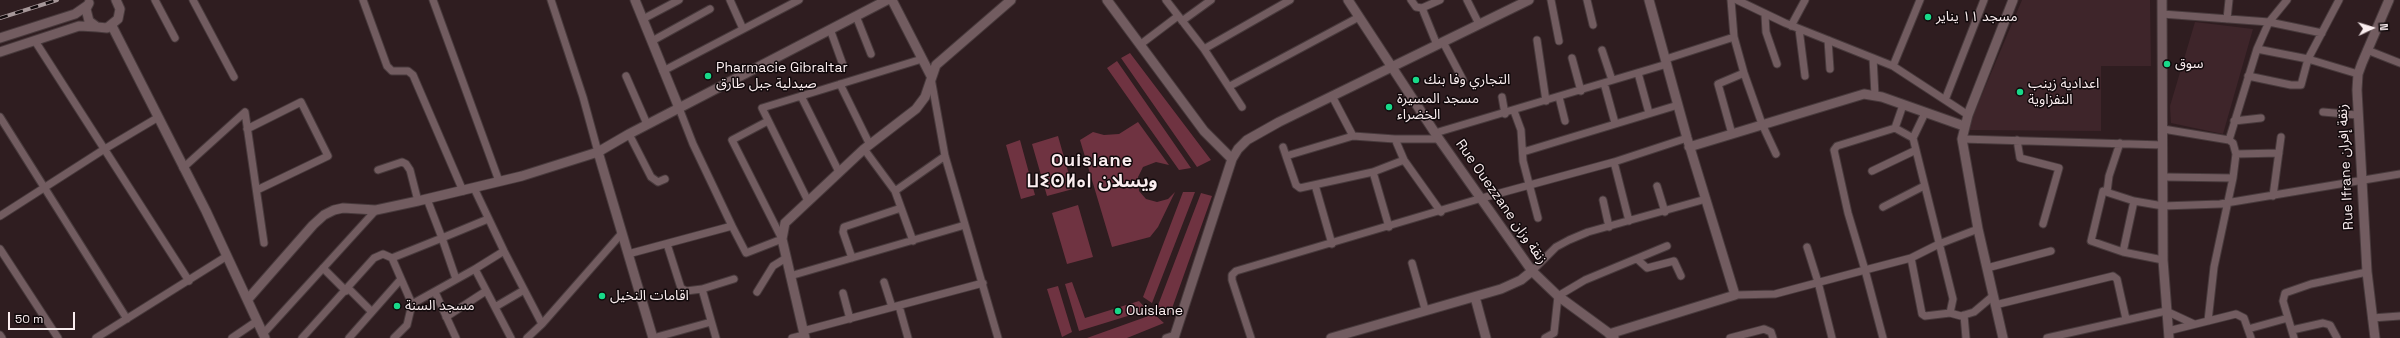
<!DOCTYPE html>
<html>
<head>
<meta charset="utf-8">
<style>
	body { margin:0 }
	#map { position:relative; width:2400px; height:338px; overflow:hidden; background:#2f1d20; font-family:"Space Grotesk",sans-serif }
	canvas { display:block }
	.north { position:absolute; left:2352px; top:8px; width:40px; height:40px; -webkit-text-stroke:3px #11090b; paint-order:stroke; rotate:86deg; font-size:11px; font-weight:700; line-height:16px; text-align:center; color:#faedef }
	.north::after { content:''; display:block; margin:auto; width:14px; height:18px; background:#faedef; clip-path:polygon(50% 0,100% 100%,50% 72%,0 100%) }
	.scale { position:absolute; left:8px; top:312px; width:67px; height:18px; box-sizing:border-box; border:2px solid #faedef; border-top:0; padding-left:5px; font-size:12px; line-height:14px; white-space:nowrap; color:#faedef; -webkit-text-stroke:3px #11090b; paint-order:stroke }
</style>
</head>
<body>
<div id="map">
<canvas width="2400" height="338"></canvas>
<div class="north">N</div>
<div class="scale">50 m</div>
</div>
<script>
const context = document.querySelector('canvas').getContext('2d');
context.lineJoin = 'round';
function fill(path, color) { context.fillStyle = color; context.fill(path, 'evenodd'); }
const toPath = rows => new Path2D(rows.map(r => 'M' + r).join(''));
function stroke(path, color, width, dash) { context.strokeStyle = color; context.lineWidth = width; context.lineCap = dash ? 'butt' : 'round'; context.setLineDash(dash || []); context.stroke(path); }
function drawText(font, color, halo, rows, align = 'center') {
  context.font = font + ' "Space Grotesk","Noto Sans Arabic","Noto Sans Tifinagh",sans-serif'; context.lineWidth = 3; context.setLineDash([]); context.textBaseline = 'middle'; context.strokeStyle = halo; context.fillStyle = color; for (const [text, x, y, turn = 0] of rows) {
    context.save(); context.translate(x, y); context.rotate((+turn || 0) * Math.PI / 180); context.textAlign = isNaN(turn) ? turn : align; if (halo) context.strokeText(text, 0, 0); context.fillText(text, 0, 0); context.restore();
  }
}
const built = toPath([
	[2022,0,2150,0,2151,66,2101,66,2101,131,1967,130],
	[2195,22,2253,29,2223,134,2171,123,2170,106]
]);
const green = toPath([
	[1130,53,1211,160,1197,167,1121,58],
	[1117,61,1191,168,1179,170,1107,68],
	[1138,122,1169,165,1156,162,1143,167,1138,177,1139,191,1146,199,1157,202,1168,199,1175,192,1158,227,1150,237,1112,247,1080,140,1093,132,1104,135,1119,134],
	[1058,136,1073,189,1047,196,1032,144],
	[1020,140,1035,195,1021,199,1006,145],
	[1183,192,1195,192,1152,303,1143,297],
	[1201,193,1212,196,1170,314,1157,308],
	[1078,205,1093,257,1067,264,1052,213],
	[1072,282,1085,318,1139,301,1147,310,1079,331,1065,284],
	[1058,286,1072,332,1062,337,1047,289],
	[1154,314,1164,323,1127,338,1087,338]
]);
const minor = toPath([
	[155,0,175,38],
	[193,0,234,77],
	[363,0,387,66,392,71,408,71,413,75,463,191],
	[433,0,499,181],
	[551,0,583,97,598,152],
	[730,0,743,29],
	[1166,0,1204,49],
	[1411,0,1416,7,1422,8],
	[1467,0,1479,24],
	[1551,0,1559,41],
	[1587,0,1593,25],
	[1731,0,1734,37,1744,73,1762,124,1776,154],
	[1737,0,1785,23,1893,66,1968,115],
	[2162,14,2269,22,2322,33],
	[1765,15,1766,32,1777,64],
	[856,16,871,54],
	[643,19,679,0],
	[2227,19,2229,0],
	[1182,21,1211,0],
	[1791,26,1805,0],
	[830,29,843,65],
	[1799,29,1805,76],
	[1537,40,1546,101],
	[1828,40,1830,69],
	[35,41,189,281],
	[652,41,710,9],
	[1443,42,1463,80],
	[1141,44,1178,16],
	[1437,45,1422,8,1440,0],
	[2257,49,2308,59,2358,74],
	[1602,50,1612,80],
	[2367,50,2400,63],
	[1572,58,1581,91],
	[1873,58,1875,95],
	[1666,59,1734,37],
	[1893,66,1920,0],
	[663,71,799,0],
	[1638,73,1649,113],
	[626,76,647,124],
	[2248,76,2291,85,2301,85,2308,59,2339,0],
	[931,78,945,156,998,338],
	[1604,83,1615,123],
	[840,84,870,145],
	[1230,86,1359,17],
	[801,96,839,172],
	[1502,97,1505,114],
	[1559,97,1565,121],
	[1945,100,1984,0],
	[1242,107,1204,49,1290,0],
	[679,108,693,144,732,226],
	[1514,111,1521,130,1523,161,1538,218],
	[2323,112,2357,115],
	[1925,113,1913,138,1953,299,1950,313],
	[0,117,127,319],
	[2234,121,2261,118],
	[1895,128,1913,138],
	[247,129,301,102,328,156,257,190],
	[2163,129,2229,140,2257,49,2269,22,2287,0],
	[1435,133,1667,64],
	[629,134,651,177,658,182,665,179],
	[1732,134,1718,84,1744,73],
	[1353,136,1395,139],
	[1439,139,1395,139,1404,160,1441,212],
	[1962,139,2163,145],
	[2017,140,2020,158,2059,168,2043,224],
	[1283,147,1286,156,1353,136,1332,96],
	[864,149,895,191],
	[1523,152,1678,105],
	[2236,154,2279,153],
	[1286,156,1296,185,1300,188,1373,172,1404,160],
	[1614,162,1629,221],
	[183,168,245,112,264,243],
	[378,170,402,162,406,164,410,170,418,201],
	[1872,171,1916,150],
	[1373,172,1389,227],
	[2164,177,2233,178],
	[1315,185,1332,244],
	[1657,186,1665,212],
	[474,188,504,251,542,324,527,338],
	[2107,192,2109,176,2120,143],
	[2273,196,2281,137],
	[427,199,442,238,488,219],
	[1603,200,1609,227],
	[808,201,762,108,922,59],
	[2134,201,2163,206,2220,204,2400,174],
	[1883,207,1924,186],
	[0,216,103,150,157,118],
	[913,241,895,191,945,156],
	[667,244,681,288,686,291,702,289],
	[1807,247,1818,282,1832,338],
	[0,249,58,338],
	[504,251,475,269,511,338],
	[2123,252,2134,201,2103,191,2091,241,2123,252,2163,260],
	[628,254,732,226,746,253,782,239,732,140,768,121],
	[852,258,843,232,844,227,901,208],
	[1911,258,1939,244,1978,229],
	[1637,259,1647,268,1674,261,1681,276],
	[1412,263,1425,309],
	[323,268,346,291],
	[1987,268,2051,251],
	[1532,271,1556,247,1569,240,1588,232,1706,199],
	[790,276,965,225],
	[456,279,442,238,392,258,412,304,475,269],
	[884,282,892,307],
	[348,288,371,311],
	[435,292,456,338],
	[757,292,773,266,786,258],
	[843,293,850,319],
	[1735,295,1775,294,1865,270,1848,213,1834,150,1837,146,1895,128,1903,105],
	[1995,305,2113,276,2117,279,2126,319],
	[899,306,908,338],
	[495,307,524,290],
	[1964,315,1966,338],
	[446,317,486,291],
	[2372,318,2400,316],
	[2208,321,2214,267,2233,178,2236,154,2233,143,2229,140],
	[542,324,622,233],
	[2248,329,2288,318],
	[2292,330,2323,323,2330,325,2337,338],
	[803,331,983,283],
	[2168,331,2236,314,2244,318,2251,338],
	[263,334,376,210],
	[0,335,2,338],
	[96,338,227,256],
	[232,338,257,321],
	[302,338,374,258,383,254,392,258],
	[349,338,401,279],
	[394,338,407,325,412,304],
	[653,338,711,322],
	[716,338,702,289,734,279],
	[792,338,804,335],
	[1166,338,1175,335],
	[1251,338,1232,280,1232,275,1236,271,1482,198,1614,162,1687,138],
	[1545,338,1554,333,1558,296,1585,280,1667,246],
	[1730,338,1764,329,1771,332,1773,338],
	[1883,338,1865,270,1911,258,1922,314,1925,316,1950,313,1961,316,1974,312,1993,296],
	[2047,338,2166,311,2194,324],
	[2294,338,2283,301,2285,293,2311,284,2367,272]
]);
const tertiary = toPath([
	[635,0,679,108],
	[892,0,931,76],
	[1107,0,1204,131,1232,159],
	[1348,0,1439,139,1532,271,1558,296,1614,337],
	[2162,0,2163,260,2169,338],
	[89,3,86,9,89,21,97,27,107,28,118,19,120,9,116,0],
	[112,26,206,211,265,338],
	[0,38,75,14,88,5],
	[0,52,79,26,97,27],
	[1689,147,1864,94,1882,97,1964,126],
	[598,152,653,338],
	[1475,297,1486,338],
	[248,299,313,225,324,215,334,210,343,208,376,210,418,201,522,176,598,152,629,134,887,0],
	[1609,334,1735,295,1687,138,1649,0],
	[805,338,782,239,785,223,864,149,916,109,925,97,936,65,1011,0],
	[1174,338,1232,159,1238,149,1247,140,1279,122,1529,0],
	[1331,338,1501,289,1521,280,1532,271],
	[2003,338,1978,229,1962,139,1968,115,2013,0],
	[2375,338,2367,272,2357,90,2358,74,2362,63,2389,0]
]);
const rail = toPath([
	[0,18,57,0]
]);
const markers = [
	[1928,17,4,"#18d989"],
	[2167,64,4,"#18d989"],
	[708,76,4,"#18d989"],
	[1416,80,4,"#18d989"],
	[2020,92,4,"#18d989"],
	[1389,107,4,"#18d989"],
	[602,296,4,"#18d989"],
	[397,306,4,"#18d989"],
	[1118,311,4,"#18d989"]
];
const poiNames = [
	["مسجد ١١ يناير",1936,17],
	["سوق",2175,64],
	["Pharmacie Gibraltar",716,68],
	["صيدلية جبل طارق",716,84],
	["التجاري وفا بنك",1424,80],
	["اعدادية زينب",2028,84],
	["النفزاوية",2028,100],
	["مسجد المسيرة",1397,99],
	["الخضراء",1397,115],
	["اقامات النخيل",610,296],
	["مسجد السنة",405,306],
	["Ouislane",1126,311]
];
const streetNames = [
	["Rue Ifrane زنقة إفران",2346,167,-93],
	["Rue Ouezzane زنقة وزان",1501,202,55]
];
const districtNames = [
	["Ouislane",1092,161],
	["ⵡⵉⵙⵍⴰⵏ ويسلان",1092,182]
];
fill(built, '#3e252a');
fill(green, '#6f3341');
stroke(minor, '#483a3c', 9);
stroke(tertiary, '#483a3c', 11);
stroke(minor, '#725c60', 7);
stroke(tertiary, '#725c60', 9);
stroke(rail, '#a69799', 4);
stroke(rail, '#11090b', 2.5, [8]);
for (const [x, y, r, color] of markers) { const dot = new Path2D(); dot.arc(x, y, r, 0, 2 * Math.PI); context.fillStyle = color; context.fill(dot); stroke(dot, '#11090b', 1.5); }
drawText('14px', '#faedef', '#11090b', poiNames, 'left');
drawText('14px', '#faedef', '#11090b', streetNames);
context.letterSpacing = '1px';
drawText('bold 18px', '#faedef', '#11090b', districtNames);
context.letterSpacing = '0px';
</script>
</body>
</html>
